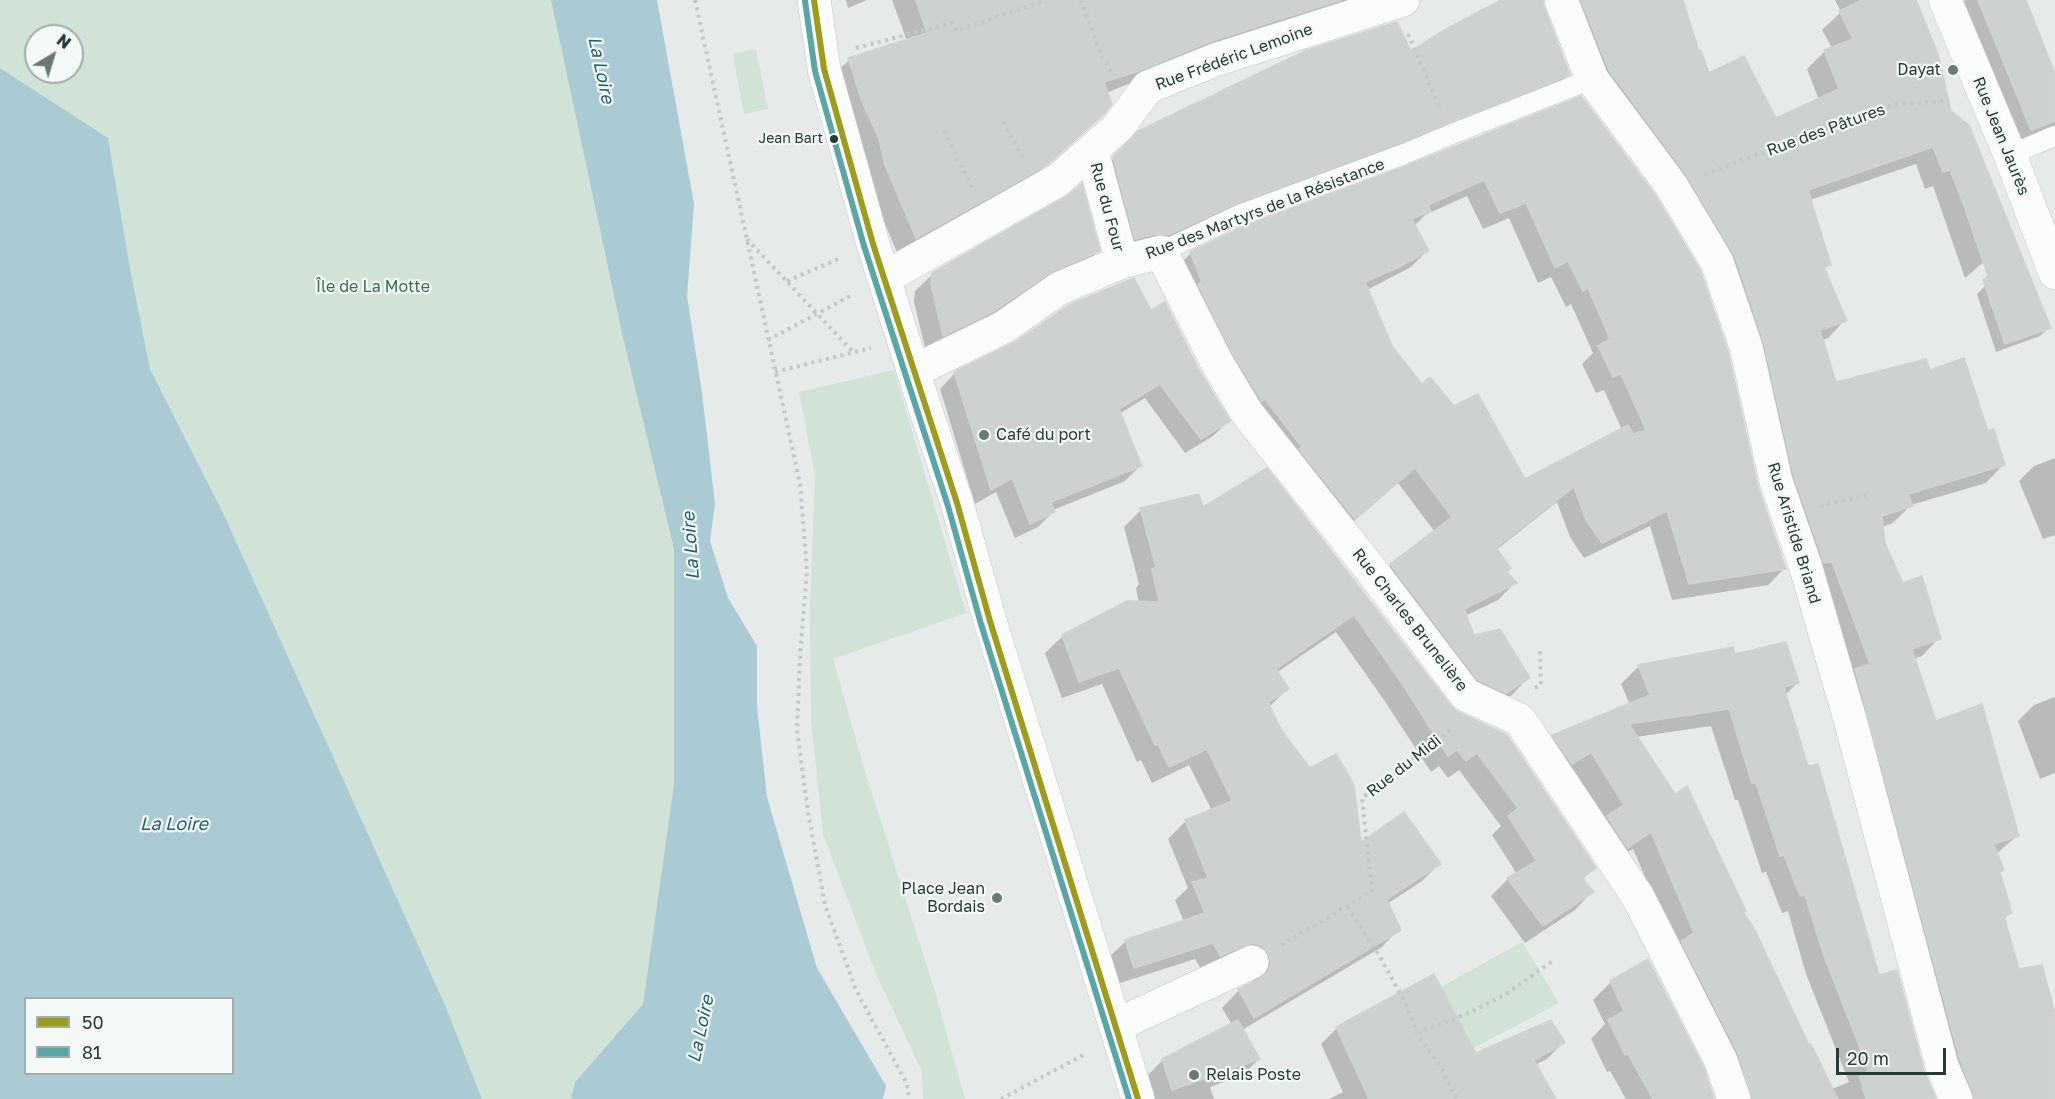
<!DOCTYPE html>
<html>
<head>
<meta charset="utf-8">
<style>
	body { margin:0 }
	#map { position:relative; width:2055px; height:1099px; overflow:hidden; background:#e6eae8; font-family:"Golos Text",sans-serif }
	canvas { display:block }
	.legend { position:absolute; left:24px; top:997px; width:210px; height:78px; box-sizing:border-box; background:#f4f9f7; border:2px solid #a1adab; margin:0; padding:8px 10px; list-style:none; font-size:18px; color:#253c38 }
	.legend li { display:flex; align-items:center; gap:12px; height:30px }
	.legend b { width:30px; border:2px solid #a1adab }
	.north { position:absolute; left:24px; top:24px; width:60px; height:60px; box-sizing:border-box; background:#f4f9f7; border:2px solid #a1adab; border-radius:50%; rotate:38deg; font-size:16px; font-weight:700; line-height:24px; text-align:center; color:#253c38 }
	.north::after { content:''; display:block; margin:auto; width:21px; height:27px; background:#697976; clip-path:polygon(50% 0,100% 100%,50% 72%,0 100%) }
	.scale { position:absolute; left:1836px; top:1048px; width:110px; height:27px; box-sizing:border-box; border:3px solid #253c38; border-top:0; padding-left:8px; font-size:18px; line-height:21px; white-space:nowrap; color:#253c38; -webkit-text-stroke:4px #f4f9f7; paint-order:stroke }
</style>
</head>
<body>
<div id="map">
<canvas width="2055" height="1099"></canvas>
<ul class="legend">
<li><b style="height:8px;background:#9d9d19"></b>50</li>
<li><b style="height:8px;background:#58a7a8"></b>81</li>
</ul>
<div class="north">N</div>
<div class="scale">20 m</div>
</div>
<script>
const context = document.querySelector('canvas').getContext('2d');
context.lineJoin = 'round';
function fill(path, color) { context.fillStyle = color; context.fill(path, 'evenodd'); }
const toPath = rows => new Path2D(rows.map(r => 'M' + r).join(''));
function stroke(path, color, width, dash) { context.strokeStyle = color; context.lineWidth = width; context.lineCap = dash ? 'butt' : 'round'; context.setLineDash(dash || []); context.stroke(path); }
function drawText(font, color, halo, rows, align = 'center') {
  context.font = font + ' "Golos Text",sans-serif'; context.lineWidth = 4.5; context.setLineDash([]); context.textBaseline = 'middle'; context.strokeStyle = halo; context.fillStyle = color; for (const [text, x, y, turn = 0] of rows) {
    context.save(); context.translate(x, y); context.rotate((+turn || 0) * Math.PI / 180); context.textAlign = isNaN(turn) ? turn : align; if (halo) context.strokeText(text, 0, 0); context.fillText(text, 0, 0); context.restore();
  }
}
const green = toPath([
	[0,0,551,0,623,338,674,549,674,784,643,1004,575,1081,571,1099,482,1099,445,1005,225,517,150,369,130,268,108,139,0,68],
	[36,36,72,36,72,72,36,72],
	[756,49,768,109,744,114,733,54],
	[894,370,966,613,833,659,864,768,935,992,965,1099,923,1099,922,1071,876,974,823,834,811,720,810,609,815,475,799,392],
	[1522,942,1559,1003,1474,1048,1441,987]
]);
const water = toPath([
	[551,0,657,0,694,204,687,296,702,393,715,504,710,541,728,598,757,646,757,707,767,797,817,968,886,1086,883,1099,571,1099,575,1082,643,1004,674,784,674,549,623,338],
	[0,68,108,138,130,268,150,369,225,517,445,1005,482,1099,0,1099],
	[26,998,232,998,232,1074,26,1074]
]);
const shadow = toPath([
	[846,0,867,0,848,8],
	[892,0,1356,0,1190,59,1106,93,1103,113,1028,182,898,255,868,183,831,77,849,60,907,41],
	[1504,0,1541,0,1568,74,1551,92,1138,251,1096,176,1139,133,1410,53],
	[1549,0,1681,0,1698,52,1708,75,1775,120,1819,100,1807,69,1825,51,1832,48,1822,30,1841,12,1835,0,1915,0,1993,254,1965,278,1933,186,1925,189,1916,164,1810,200,1829,264,1823,270,1845,320,1828,338,1822,340,1835,384,1929,372,1987,433,2003,465,1986,483,1911,505,1893,523,1882,527,1884,543,1902,585,1939,638,1922,656,1914,659,1935,723,2017,836,1996,854,2002,870,1999,874,2010,913,2003,920,2018,971,2055,1020,2055,1099,1952,1099,1716,271],
	[1965,0,2025,0,2055,78,2055,129,2017,143,1960,5],
	[1581,98,1757,488,1785,568,1768,585,1672,600,1650,526,1584,558,1570,537,1557,502,1496,550,1505,572,1515,583,1498,600,1465,616,1473,637,1528,678,1512,695,1488,709,1374,581,1391,565,1435,532,1398,483,1338,535,1174,270,1191,253],
	[1467,196,1483,229,1509,218,1538,283,1551,277,1566,307,1571,304,1593,353,1582,364,1596,393,1604,390,1622,430,1525,481,1453,408,1421,386,1391,347,1367,290,1411,267,1427,251,1414,226,1425,215],
	[1068,198,1098,251,1081,268,976,328,926,352,914,302,915,291,933,274],
	[1986,285,2049,327,2040,336,1996,352,1977,294],
	[1151,312,1198,370,1228,421,1213,436,1185,453,1145,398,1119,414,1140,466,1125,481,1053,510,1053,512,1038,527,1015,538,996,492,975,504,940,389,955,373],
	[2055,458,2055,535,2043,539,2019,481,2034,466],
	[1266,470,1450,707,1594,868,1582,880,1592,892,1575,910,1525,943,1491,896,1508,879,1517,874,1492,835,1501,826,1459,770,1448,778,1439,766,1431,772,1384,700,1336,632,1276,673,1287,689,1269,707,1281,731,1360,845,1439,864,1422,881,1387,904,1399,929,1382,947,1242,1030,1259,1059,1242,1076,1210,1087,1214,1099,1153,1099,1146,1077,1163,1060,1232,1025,1222,1008,1239,990,1254,983,1252,972,1203,972,1195,959,1117,984,1108,958,1126,941,1184,922,1175,900,1188,888,1168,839,1185,822,1212,811,1189,765,1152,783,1141,760,1137,762,1102,684,1062,698,1045,653,1063,636,1139,603,1136,588,1139,584,1124,527,1141,510,1202,510],
	[1734,656,1797,683,1785,695,1791,718,1878,977,1934,1099,1730,1099,1676,948,1633,849,1609,864,1605,820,1573,769,1553,780,1536,753,1553,736,1630,705,1621,684,1639,666],
	[1711,726,1735,800,1738,800,1762,873,1766,872,1782,913,1788,911,1806,974,1849,1082,1832,1089,1808,1047,1742,913,1636,737],
	[2055,697,2055,773,2040,779,2018,721,2034,705],
	[1648,961,1713,1099,1626,1099,1610,1071,1607,1072,1591,1039,1605,1024,1593,1000,1611,982],
	[1337,1028,1475,1055,1563,1043,1547,1059,1535,1065,1554,1099,1329,1099,1343,1092,1321,1044]
]);
const building = toPath([
	[916,0,1341,0,1209,42,1139,71,1104,82,1112,104,1104,114,1047,165,916,238,885,165,879,139,861,99,848,58,927,33,916,0],
	[1501,0,1543,0,1544,7,1570,75,1400,143,1235,204,1168,235,1156,234,1135,239,1113,157,1138,131,1307,50,1397,22,1411,51,1446,29,1501,0],
	[1581,0,1683,0,1699,51,1701,50,1709,73,1744,56,1776,118,1839,89,1824,50,1853,39,1839,11,1862,0,1916,0,1938,54,1951,111,1969,125,2051,328,2005,344,1983,280,1988,276,1963,203,1950,170,1943,172,1933,147,1808,190,1831,265,1824,267,1847,321,1820,330,1836,382,1926,359,1930,370,1964,358,1988,431,1994,429,2005,465,1908,494,1913,506,1882,516,1885,543,1903,583,1922,576,1941,639,1912,649,1936,721,1982,704,2019,836,1994,844,2004,870,2000,872,2012,913,2004,916,2019,969,2042,965,2055,1014,2055,1099,1974,1099,1973,1092,1960,1060,1855,669,1870,664,1832,562,1824,563,1794,476,1764,343,1735,256,1686,174,1609,70,1581,0],
	[1978,0,2026,0,2055,74,2055,121,2031,130,1978,0],
	[1581,96,1655,195,1700,270,1728,352,1758,487,1786,569,1689,584,1667,511,1602,543,1586,520,1574,487,1496,548,1511,568,1507,572,1517,583,1464,609,1474,635,1500,629,1530,678,1506,693,1478,680,1390,564,1452,517,1415,468,1355,519,1299,449,1302,447,1265,399,1262,401,1232,352,1198,284,1202,282,1190,252,1244,226,1408,165,1581,96],
	[1484,180,1500,213,1526,203,1555,268,1568,261,1583,291,1588,288,1610,339,1598,346,1613,377,1621,374,1646,430,1633,434,1628,425,1525,479,1478,394,1454,406,1430,377,1422,384,1392,346,1365,282,1399,267,1429,251,1412,219,1431,211,1428,205,1484,180],
	[1082,184,1100,251,1053,271,994,311,943,336,931,284,932,273,1067,196,1082,184],
	[1134,278,1151,310,1165,302,1199,370,1230,421,1201,439,1160,384,1119,409,1142,466,1051,502,1055,512,1030,524,1012,478,991,490,954,372,1015,342,1069,305,1134,278],
	[1267,468,1451,706,1458,712,1507,735,1596,868,1582,878,1594,892,1543,926,1507,878,1537,861,1508,816,1518,808,1477,753,1466,761,1457,750,1448,756,1401,682,1354,615,1276,669,1289,689,1268,702,1282,731,1310,768,1336,754,1354,785,1361,842,1404,812,1441,864,1387,899,1401,930,1254,1018,1238,989,1260,979,1268,972,1271,964,1269,955,1262,946,1254,943,1245,945,1220,956,1213,943,1134,968,1125,940,1205,913,1192,882,1208,878,1185,820,1232,801,1207,749,1169,767,1158,744,1155,745,1119,668,1079,682,1062,635,1127,601,1159,602,1152,569,1156,567,1140,508,1199,494,1203,507,1267,468],
	[1786,642,1799,683,1784,687,1808,766,1818,764,1879,975,1897,970,1924,1071,1936,1099,1866,1099,1859,1075,1869,1071,1824,956,1805,895,1800,896,1784,855,1780,856,1756,783,1752,783,1729,709,1629,724,1675,794,1687,786,1746,911,1743,912,1754,928,1809,1045,1811,1044,1838,1099,1752,1099,1738,1053,1681,941,1694,933,1651,832,1628,848,1607,816,1624,805,1591,752,1572,764,1552,735,1650,695,1638,665,1733,647,1735,654,1786,642],
	[1648,959,1704,1068,1714,1099,1653,1099,1628,1054,1625,1055,1608,1020,1624,1011,1610,981,1648,959],
	[1434,974,1476,1053,1551,1020,1565,1043,1534,1060,1556,1099,1369,1099,1336,1027,1434,974],
	[1238,1020,1260,1059,1172,1090,1162,1059,1238,1020]
]);
const path = toPath([
	[695,0,800,484,807,571,800,656,797,730,808,812,825,905,856,990,907,1084,909,1099],
	[1081,0,1102,57,1114,76],
	[1408,34,1441,110],
	[856,48,952,23,956,31,1046,0],
	[1003,122,1024,160],
	[944,131,973,189],
	[1705,174,1897,104,1949,101],
	[747,239,853,352],
	[787,281,841,258],
	[768,340,852,295],
	[775,372,871,348],
	[1820,506,1868,495],
	[1535,688,1541,685,1540,651],
	[1348,907,1380,957,1406,1004,1417,1033,1442,1069,1457,1099],
	[1281,945,1372,891,1362,798,1453,728],
	[1417,1033,1467,1014,1506,994,1554,960],
	[1001,1099,1087,1053]
]);
const service = toPath([
	[2010,155,2055,136],
	[1161,252,1239,215,1404,154,1452,134,1592,79]
]);
const minor = toPath([
	[1561,0,1592,79,1671,185,1717,262,1746,347,1776,481,1806,568,1851,723,1942,1066,1956,1099],
	[1092,151,1122,262],
	[884,278,1058,180,1118,127,1148,87,1215,60,1403,0],
	[914,371,1004,327,1060,288,1122,262,1161,252,1216,361,1247,413,1371,570,1466,695,1520,720,1638,897,1721,1061,1734,1099],
	[1115,1026,1252,962]
]);
const tertiary = toPath([
	[814,0,824,69,873,244,925,408,957,503,990,621,1138,1099],
	[1945,0,2010,155,2055,273]
]);
const bus1 = toPath([
	[814,0,824,69,873,244,957,503,990,621,1138,1099]
]);
const bus2 = toPath([
	[805,1,815,71,864,246,948,506,981,624,1129,1099]
]);
const markers = [
	[1953,70,6,"#697976"],
	[834,139,5,"#253c38"],
	[984,435,6,"#697976"],
	[997,898,6,"#697976"],
	[1194,1075,6,"#697976"]
];
const busNames = [
	["Jean Bart",823,139]
];
const streetNames = [
	["Rue Frédéric Lemoine",1234,57,-20],
	["Rue des Pâtures",1826,130,-20],
	["Rue Jean Jaurès",2001,136,68],
	["Rue du Four",1107,207,75],
	["Rue des Martyrs de la Résistance",1265,209,-21],
	["Rue Aristide Briand",1794,533,73],
	["Rue Charles Brunelière",1410,620,52],
	["Rue du Midi",1404,766,-38]
];
const poiNames = [
	["Dayat",1941,70],
	["Café du port",996,435,"left"],
	["Place Jean",985,889],
	["Bordais",985,907],
	["Relais Poste",1206,1075,"left"]
];
const parkNames = [
	["Île de La Motte",373,287]
];
const waterNames = [
	["La Loire",601,70,78],
	["La Loire",691,546,-94],
	["La Loire",174,824],
	["La Loire",701,1029,-78]
];
fill(green, '#d1e2d7');
fill(water, '#aacbd4');
fill(shadow, '#0003');
fill(building, '#cdd2d0');
stroke(building, '#cfd3d1', 1.5);
stroke(service, '#c3c7c5', 21);
stroke(minor, '#c3c7c5', 34);
stroke(tertiary, '#c3c7c5', 34);
stroke(path, '#c2cac8', 4, [3, 4.5]);
stroke(service, '#fbfcfc', 20);
stroke(minor, '#fbfcfc', 33);
stroke(tertiary, '#fbfcfc', 33);
stroke(bus1, '#9d9d19', 6);
stroke(bus2, '#58a7a8', 6);
for (const [x, y, r, color] of markers) { const dot = new Path2D(); dot.arc(x, y, r, 0, 2 * Math.PI); context.fillStyle = color; context.fill(dot); stroke(dot, '#f4f9f7', 2); }
drawText('14px', '#253c38', '#f4f9f7', busNames, 'right');
drawText('16px', '#253c38', '#f4f9f7', streetNames);
drawText('16px', '#253c38', '#f4f9f7', poiNames, 'right');
drawText('16px', '#33704f', '#f4f9f7', parkNames);
drawText('italic 18px', '#246073', '#f4f9f7', waterNames);
</script>
</body>
</html>
